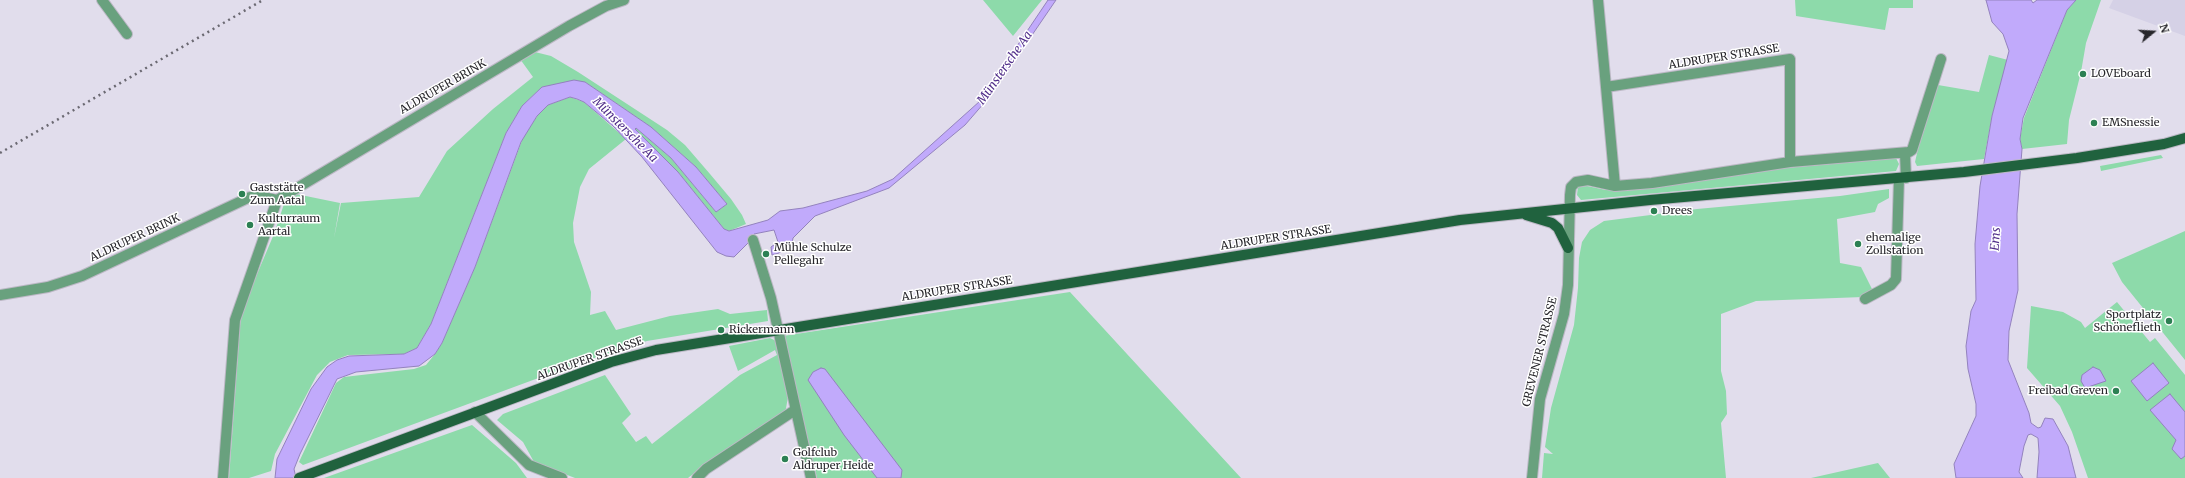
<!DOCTYPE html>
<html>
<head>
<meta charset="utf-8">
<style>
	body { margin:0 }
	#map { position:relative; width:2185px; height:478px; overflow:hidden; background:#e1ddec; font-family:Merriweather,serif }
	canvas { display:block }
	.north { position:absolute; left:2133px; top:12px; width:40px; height:40px; -webkit-text-stroke:3px #fff; paint-order:stroke; rotate:72deg; font-size:11px; font-weight:700; line-height:16px; text-align:center; color:#27262b }
	.north::after { content:''; display:block; margin:auto; width:14px; height:18px; background:#27262b; clip-path:polygon(50% 0,100% 100%,50% 72%,0 100%) }
</style>
</head>
<body>
<div id="map">
<canvas width="2185" height="478"></canvas>
<div class="north">N</div>
</div>
<script>
const context = document.querySelector('canvas').getContext('2d');
context.lineJoin = 'round';
function fill(path, color) { context.fillStyle = color; context.fill(path, 'evenodd'); }
const toPath = rows => new Path2D(rows.map(r => 'M' + r).join(''));
function stroke(path, color, width, dash) { context.strokeStyle = color; context.lineWidth = width; context.lineCap = dash ? 'butt' : 'round'; context.setLineDash(dash || []); context.stroke(path); }
function drawText(font, color, halo, rows, align = 'center') {
  context.font = font + ' Merriweather,serif'; context.lineWidth = 3; context.setLineDash([]); context.textBaseline = 'middle'; context.strokeStyle = halo; context.fillStyle = color; for (const [text, x, y, turn = 0] of rows) {
    context.save(); context.translate(x, y); context.rotate((+turn || 0) * Math.PI / 180); context.textAlign = isNaN(turn) ? turn : align; if (halo) context.strokeText(text, 0, 0); context.fillText(text, 0, 0); context.restore();
  }
}
const built = toPath([
	[2113,0,2185,0,2185,36,2109,8]
]);
const green = toPath([
	[983,0,1042,0,1013,36],
	[1795,0,1913,0,1913,8,1889,8,1885,30,1796,16],
	[2076,0,2101,0,2086,43,2081,72,2069,120,2067,144,2022,149,2020,139,2024,118,2067,10],
	[535,52,551,56,578,72,667,130,685,145,710,174,731,199,742,215,746,224,729,231,724,229,678,172,635,129,636,128,671,158,716,212,727,204,696,167,651,127,585,82,542,87,522,106,506,133,431,324,417,348,404,354,348,355,330,362,317,375,275,454,271,471,249,478,229,478,241,312,274,234,285,201,296,194,340,203,334,238,341,203,419,197,447,151,493,109,533,77,520,59],
	[1989,55,2008,60,1992,116,1984,159,1917,166,1915,162,1918,149,1938,85,1979,92],
	[570,97,584,102,626,139,589,169,580,187,573,223,574,242,591,292,590,315,605,311,616,330,670,316,718,309,730,314,767,310,768,321,647,341,579,363,303,465,299,462,336,383,344,377,414,369,426,365,435,354,442,343,475,267,524,135,543,108,548,105],
	[2161,155,2163,158,2101,171,2100,166],
	[1896,158,1899,164,1896,171,1581,200,1577,195,1578,187,1587,186,1606,190,1629,190,1785,168],
	[1889,189,1889,198,1878,204,1875,212,1837,219,1840,263,1861,267,1873,291,1863,297,1756,301,1721,314,1721,371,1726,391,1727,414,1721,423,1726,478,1542,478,1544,453,1553,454,1545,447,1551,408,1574,325,1578,288,1579,258,1582,242,1590,230,1604,221,1697,209,1840,196],
	[2185,231,2185,360,2122,282,2112,263],
	[1070,292,1241,478,817,478,783,336],
	[2117,302,2150,342,2155,338,2185,375,2185,478,2088,478,2072,432,2060,406,2027,368,2031,306,2063,312,2081,322,2085,328],
	[770,338,778,342,789,391,785,414,709,461,688,478,575,478,534,462,523,442,497,420,503,414,605,375,631,414,622,423,636,442,646,436,652,444,740,375,777,355,775,350,738,371,729,346],
	[472,425,516,463,527,478,324,478],
	[1878,463,1890,478,1811,478]
]);
const water = toPath([
	[1048,0,1056,0,991,95,965,125,889,188,815,216,793,238,792,243,779,253,772,255,771,247,778,242,774,230,754,234,754,237,734,257,726,256,717,252,642,157,613,126,584,102,577,99,570,97,548,105,537,116,521,142,475,267,442,343,435,354,419,366,356,372,337,379,300,454,294,469,296,478,275,478,277,459,311,389,327,367,337,360,349,356,404,354,417,348,431,324,506,133,522,106,542,87,574,80,585,82,651,127,696,167,727,204,716,212,671,158,636,128,635,129,678,172,724,229,729,231,768,220,780,211,803,208,867,191,893,179,980,101,1048,0],
	[1986,0,2031,0,2033,3,2037,0,2076,0,2067,10,2023,118,2020,139,2022,149,2017,214,2018,290,2009,331,2008,360,2029,413,2031,423,2038,428,2041,427,2045,418,2053,419,2068,446,2076,478,2037,478,2039,452,2038,438,2031,434,2028,435,2024,446,2019,472,2023,478,1956,478,1954,464,1976,416,1976,404,1968,369,1966,346,1971,311,1976,300,1975,244,1980,186,1992,116,2009,51,2003,34,1992,22,1986,0],
	[2153,363,2169,383,2147,401,2131,381,2153,363],
	[2093,367,2100,370,2106,381,2085,388,2081,381,2082,375,2093,367],
	[821,368,825,369,902,470,901,478,877,478,844,435,808,380,813,372,821,368],
	[2170,394,2185,412,2185,456,2181,459,2172,449,2176,440,2150,410,2170,394]
]);
const minor = toPath([
	[102,0,127,34],
	[1598,0,1606,87],
	[1905,153,1906,178],
	[1615,186,1606,87,1790,59,1790,162],
	[753,240,771,298,811,478],
	[0,295,48,287,82,276,250,197,263,197,277,200],
	[1865,299,1891,285,1896,279,1899,178],
	[475,412,529,465,562,478],
	[223,478,235,320,277,200,569,26,606,6,624,0],
	[697,478,706,469,795,410],
	[1532,478,1540,399,1564,314,1568,285,1570,195,1571,187,1576,182,1588,180,1615,186,1652,183,1790,162,1909,152,1912,150,1941,59]
]);
const major = toPath([
	[1526,215,1552,223,1558,228,1568,248],
	[299,478,611,362,656,350,1460,220,1650,200,1964,172,2077,158,2164,144,2185,138]
]);
const rail = toPath([
	[0,153,263,0]
]);
const markers = [
	[2083,74,4,"#2c8053"],
	[2094,123,4,"#2c8053"],
	[242,194,4,"#2c8053"],
	[1654,211,4,"#2c8053"],
	[250,225,4,"#2c8053"],
	[1858,244,4,"#2c8053"],
	[766,254,4,"#2c8053"],
	[2169,321,4,"#2c8053"],
	[721,330,4,"#2c8053"],
	[2116,391,4,"#2c8053"],
	[785,459,4,"#2c8053"]
];
const streetNames = [
	["ALDRUPER STRASSE",1724,57,-9],
	["ALDRUPER BRINK",443,87,-30],
	["ALDRUPER BRINK",135,238,-25],
	["ALDRUPER STRASSE",1276,238,-9],
	["ALDRUPER STRASSE",957,289,-9],
	["GREVENER STRASSE",1540,352,-76],
	["ALDRUPER STRASSE",590,359,-19]
];
const poiNames = [
	["LOVEboard",2091,74],
	["EMSnessie",2102,123],
	["Gaststätte",250,188],
	["Zum Aatal",250,201],
	["Drees",1662,211],
	["Kulturraum",258,219],
	["Aartal",258,232],
	["ehemalige",1866,238],
	["Zollstation",1866,251],
	["Mühle Schulze",774,248],
	["Pellegahr",774,261],
	["Sportplatz",2161,315,"right"],
	["Schöneflieth",2161,328,"right"],
	["Rickermann",729,330],
	["Freibad Greven",2108,391,"right"],
	["Golfclub",793,453],
	["Aldruper Heide",793,466]
];
const waterNames = [
	["Münstersche Aa",1005,68,-55],
	["Münstersche Aa",625,130,45],
	["Ems",1996,239,-86]
];
fill(built, '#d5d1e6');
fill(green, '#8ddaaa');
fill(water, '#c1aafb');
stroke(water, '#9382bd', 1);
stroke(minor, '#bcb8c5', 12);
stroke(major, '#bcb8c5', 12);
stroke(minor, '#69a17e', 10);
stroke(major, '#20623e', 10);
stroke(rail, '#6b6972', 2.5, [2, 4]);
for (const [x, y, r, color] of markers) { const dot = new Path2D(); dot.arc(x, y, r, 0, 2 * Math.PI); context.fillStyle = color; context.fill(dot); stroke(dot, '#fff', 1.5); }
drawText('11px', '#27262b', '#fff', streetNames);
drawText('11px', '#27262b', '#fff', poiNames, 'left');
drawText('italic 12px', '#502d89', '#fff', waterNames);
</script>
</body>
</html>
